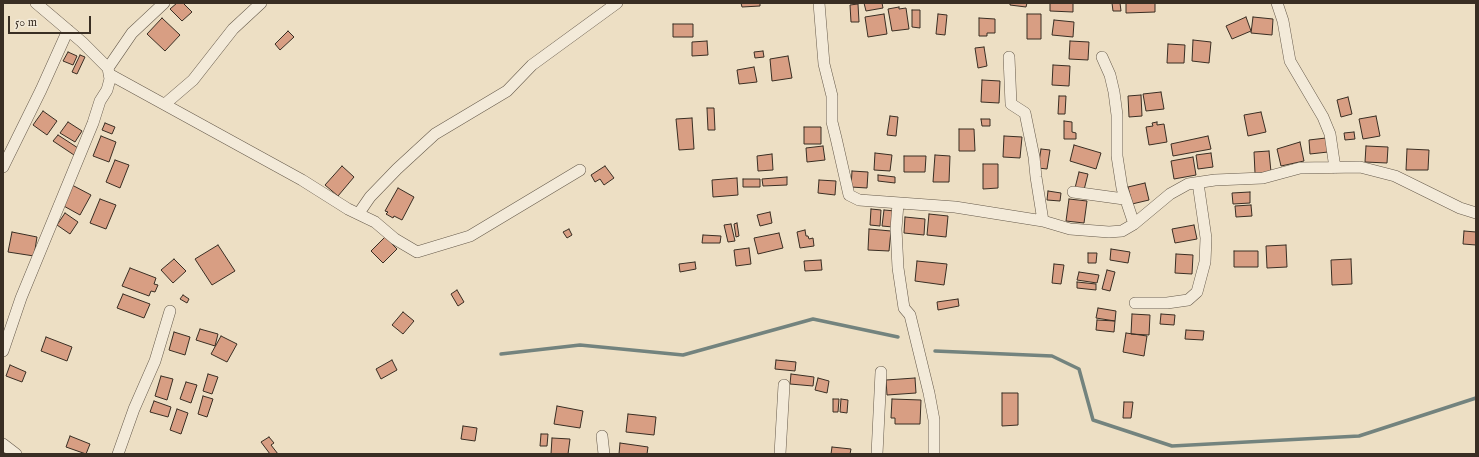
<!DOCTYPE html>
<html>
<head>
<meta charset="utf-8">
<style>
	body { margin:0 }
	#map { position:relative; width:1479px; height:457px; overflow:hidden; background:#eddfc4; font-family:"IM FELL English",serif }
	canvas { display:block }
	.frame { position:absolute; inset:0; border:4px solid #392e23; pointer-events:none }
	.scale { position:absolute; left:8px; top:16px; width:83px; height:18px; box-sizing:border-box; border:2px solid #392e23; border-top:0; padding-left:5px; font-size:12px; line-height:14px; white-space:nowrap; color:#392e23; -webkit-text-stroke:3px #f3ead9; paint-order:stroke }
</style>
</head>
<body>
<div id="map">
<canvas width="1479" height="457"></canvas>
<div class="frame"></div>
<div class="scale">50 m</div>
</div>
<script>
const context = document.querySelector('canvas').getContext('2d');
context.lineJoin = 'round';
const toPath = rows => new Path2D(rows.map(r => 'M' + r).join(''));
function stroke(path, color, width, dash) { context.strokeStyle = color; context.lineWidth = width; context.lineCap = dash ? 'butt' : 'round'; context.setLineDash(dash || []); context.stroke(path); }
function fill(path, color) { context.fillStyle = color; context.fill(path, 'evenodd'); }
const stream = toPath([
	[935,351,1052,356,1079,369,1093,420,1172,446,1359,436,1476,398],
	[501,354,580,345,683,355,813,319,898,337]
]);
const building = toPath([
	[177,3,183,3,192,12,182,21,170,9,177,3],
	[741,3,760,3,760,6,742,7,741,3],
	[864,3,882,3,883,8,866,11,864,3],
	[1010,3,1027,3,1026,7,1010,5,1010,3],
	[1050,3,1073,3,1073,12,1050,11,1050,3],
	[1112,3,1120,3,1121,11,1113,11,1112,3],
	[1126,3,1155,3,1155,12,1126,13,1126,3],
	[858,4,859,22,851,22,850,5,858,4],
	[899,7,899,9,906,8,909,29,892,31,888,9,899,7],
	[912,10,920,10,920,28,912,27,912,10],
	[884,14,887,34,868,37,865,17,884,14],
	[938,14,947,15,945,35,936,34,938,14],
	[1027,14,1041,14,1041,39,1027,39,1027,14],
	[1246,17,1251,31,1232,39,1226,26,1246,17],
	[1253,17,1273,19,1272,35,1251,33,1253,17],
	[162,18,180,35,165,51,147,34,162,18],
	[979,18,995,19,995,33,987,33,987,36,979,36,979,18],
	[1054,20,1074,22,1073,37,1052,35,1054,20],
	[673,24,693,24,693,37,673,37,673,24],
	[288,31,294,37,280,50,275,44,288,31],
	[1193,40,1211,42,1209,63,1192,61,1193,40],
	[707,41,708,55,692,56,692,42,707,41],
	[1070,41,1089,42,1088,60,1069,59,1070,41],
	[1168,44,1185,45,1184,63,1167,63,1168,44],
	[984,47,987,66,978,68,975,48,984,47],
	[763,51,764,57,755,58,754,52,763,51],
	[68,52,77,56,73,65,63,61,68,52],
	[80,55,85,57,77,74,72,72,80,55],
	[788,56,792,78,772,81,770,59,788,56],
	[1053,65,1070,66,1069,86,1052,85,1053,65],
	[754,67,757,82,739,84,737,70,754,67],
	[982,80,1000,81,999,103,981,102,982,80],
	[1161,92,1164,109,1146,111,1143,94,1161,92],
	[1141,95,1142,116,1129,117,1128,96,1141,95],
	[1059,96,1066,96,1065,114,1058,114,1059,96],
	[1348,97,1352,114,1341,117,1337,100,1348,97],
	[707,108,714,108,715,130,708,130,707,108],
	[43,111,57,121,47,135,33,125,43,111],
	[1261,112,1266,132,1248,136,1244,115,1261,112],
	[890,116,898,117,896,136,887,135,890,116],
	[1376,116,1380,136,1363,139,1359,119,1376,116],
	[692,118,694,149,679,150,676,119,692,118],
	[981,119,990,119,990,126,982,126,981,119],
	[1064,121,1072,122,1072,132,1076,133,1076,139,1064,139,1064,121],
	[68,122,82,131,75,142,60,133,68,122],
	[1157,122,1157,125,1164,124,1167,142,1149,145,1146,127,1153,126,1152,123,1157,122],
	[105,123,115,127,112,134,102,130,105,123],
	[804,127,821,127,821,144,804,144,804,127],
	[959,129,974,129,975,151,959,151,959,129],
	[1354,132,1355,139,1345,140,1344,133,1354,132],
	[58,135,78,148,74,155,53,141,58,135],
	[101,136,116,142,109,162,93,156,101,136],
	[1004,136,1022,137,1020,158,1003,157,1004,136],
	[1208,136,1211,149,1173,156,1171,144,1208,136],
	[1326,138,1328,152,1310,154,1309,140,1326,138],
	[1300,142,1304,161,1281,166,1277,149,1300,142],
	[1074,145,1101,153,1096,169,1070,161,1074,145],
	[823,146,825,160,807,162,806,148,823,146],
	[1366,146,1388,147,1387,163,1365,162,1366,146],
	[1041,149,1050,150,1047,169,1038,168,1041,149],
	[1407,149,1429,150,1428,170,1406,170,1407,149],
	[1269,151,1271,172,1255,173,1254,152,1269,151],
	[875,153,892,155,890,171,874,170,875,153],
	[1211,153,1213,167,1198,169,1196,155,1211,153],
	[772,154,773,170,758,171,757,156,772,154],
	[935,155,950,156,949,182,933,182,935,155],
	[904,156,926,156,925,172,904,172,904,156],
	[1193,157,1196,175,1174,179,1171,161,1193,157],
	[115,160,129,165,120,188,106,182,115,160],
	[983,164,998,164,998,188,983,189,983,164],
	[342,166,354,177,338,196,325,185,342,166],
	[605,166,614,178,604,185,600,179,595,182,591,175,605,166],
	[852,171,868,172,867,188,851,187,852,171],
	[1079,172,1088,174,1084,190,1075,188,1079,172],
	[878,175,895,177,895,183,878,181,878,175],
	[787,177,787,185,763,186,762,179,787,177],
	[737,178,738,195,713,197,712,180,737,178],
	[743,179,760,179,760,187,743,187,743,179],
	[819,180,836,181,835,195,818,193,819,180],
	[1145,183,1149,200,1132,204,1128,187,1145,183],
	[72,185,91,195,80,215,62,205,72,185],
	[398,188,414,197,402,220,394,216,393,218,386,214,388,212,385,211,398,188],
	[1048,191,1061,193,1060,201,1047,200,1048,191],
	[1250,192,1250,203,1233,204,1232,193,1250,192],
	[100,199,116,205,106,229,90,223,100,199],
	[1069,199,1087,201,1084,223,1066,221,1069,199],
	[1251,205,1252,216,1236,217,1235,206,1251,205],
	[871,209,881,210,880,226,870,225,871,209],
	[884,210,895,211,893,227,882,226,884,210],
	[770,212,772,223,760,226,757,215,770,212],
	[65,213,78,222,70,234,57,225,65,213],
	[929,214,948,216,946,237,927,235,929,214],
	[905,217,925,219,924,235,904,233,905,217],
	[737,223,739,236,736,237,734,224,737,223],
	[731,224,735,241,728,242,724,225,731,224],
	[1194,225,1197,239,1175,243,1172,229,1194,225],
	[569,229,572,235,567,238,563,232,569,229],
	[869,229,891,231,889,251,868,250,869,229],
	[805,230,806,236,808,236,809,239,813,238,814,246,800,248,797,232,805,230],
	[1464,231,1476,232,1476,245,1463,244,1464,231],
	[12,232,37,237,34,256,8,252,12,232],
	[779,233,783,248,758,254,754,238,779,233],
	[703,235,721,236,720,243,702,243,703,235],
	[385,237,397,249,383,263,371,251,385,237],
	[218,245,235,271,212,285,195,259,218,245],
	[1286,245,1287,267,1267,268,1266,246,1286,245],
	[749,248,751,264,736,266,734,250,749,248],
	[1111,249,1130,252,1128,263,1110,260,1111,249],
	[1234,251,1258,251,1258,267,1234,267,1234,251],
	[1088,253,1097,253,1096,263,1088,263,1088,253],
	[1176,254,1193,255,1192,274,1175,273,1176,254],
	[174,259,186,271,173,283,161,270,174,259],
	[1351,259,1352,284,1332,285,1331,260,1351,259],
	[821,260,822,270,805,271,804,261,821,260],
	[917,261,947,264,944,285,915,281,917,261],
	[695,262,696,269,680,272,679,264,695,262],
	[1054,264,1064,265,1061,284,1052,283,1054,264],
	[130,268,156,278,154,284,158,285,155,292,151,291,149,296,122,286,130,268],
	[1107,270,1115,272,1110,291,1102,289,1107,270],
	[1079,272,1099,275,1097,283,1077,280,1079,272],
	[1077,282,1096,284,1096,290,1077,288,1077,282],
	[457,290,464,302,458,306,451,294,457,290],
	[123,294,150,304,144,318,117,308,123,294],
	[183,295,189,299,187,303,180,299,183,295],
	[958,299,959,306,938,310,937,302,958,299],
	[1098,308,1116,311,1115,321,1096,318,1098,308],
	[403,312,414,321,403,334,392,325,403,312],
	[1132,314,1150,315,1149,335,1131,334,1132,314],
	[1161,314,1175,315,1174,325,1160,324,1161,314],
	[1097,320,1115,321,1114,332,1096,330,1097,320],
	[200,329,218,334,215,346,196,340,200,329],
	[1186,330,1204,331,1203,340,1185,339,1186,330],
	[174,332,190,337,185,355,169,350,174,332],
	[1126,333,1147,336,1144,356,1123,352,1126,333],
	[221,336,237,344,227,362,211,354,221,336],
	[46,337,72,347,67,361,41,351,46,337],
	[392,360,397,370,381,379,376,369,392,360],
	[776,360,796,362,795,371,775,369,776,360],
	[10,365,26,372,22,382,6,376,10,365],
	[208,374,218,377,212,394,203,391,208,374],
	[791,374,814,377,813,386,790,384,791,374],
	[161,376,173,379,167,400,155,396,161,376],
	[818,378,829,381,827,393,815,390,818,378],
	[915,378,916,393,887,395,886,380,915,378],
	[186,382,197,385,191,403,180,399,186,382],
	[1002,393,1018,393,1018,425,1002,426,1002,393],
	[203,396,213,399,207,417,198,414,203,396],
	[833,399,839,399,838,412,833,412,833,399],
	[841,399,848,400,847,413,840,412,841,399],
	[892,399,921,400,920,424,895,424,895,418,891,418,892,399],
	[154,401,171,407,168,417,150,412,154,401],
	[1124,402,1133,402,1131,418,1123,418,1124,402],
	[557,406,583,411,580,428,554,424,557,406],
	[177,409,188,413,181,434,170,430,177,409],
	[628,414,656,417,654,435,626,432,628,414],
	[463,426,477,428,475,441,461,439,463,426],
	[541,434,548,434,547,446,540,446,541,434],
	[70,436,90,444,86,454,66,447,70,436],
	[269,437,274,443,271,445,278,454,270,454,261,442,269,437],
	[552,438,570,439,568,454,551,454,552,438],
	[620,443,648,447,647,454,619,454,620,443],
	[832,447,851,449,850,454,831,454,832,447]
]);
const minor = toPath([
	[819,3,824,64,832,96,832,122,836,138,849,195,859,200,955,207,1043,221,1070,229,1109,232,1122,231,1134,224,1170,194,1188,184,1215,180,1263,178,1300,168,1360,167,1395,176,1460,208,1476,213],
	[1277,3,1283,21,1290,61,1323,117,1330,134,1335,168],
	[1009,57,1011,104,1025,113,1034,157,1036,177,1043,221],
	[1102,57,1110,75,1114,92,1117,115,1117,156,1122,188,1134,224],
	[108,68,132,33,164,3],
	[109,74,302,180,348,209,375,222,395,239,417,252,470,236,580,170],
	[165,104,193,80,233,29,261,3],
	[3,167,41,90,68,30],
	[1073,192,1124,199],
	[898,204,896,229,898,268,904,308,910,315,929,393,934,420,934,454],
	[359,213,370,197,397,169,435,134,507,91,532,65,617,3],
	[1135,303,1167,303,1188,300,1197,292,1205,262,1206,238,1198,183],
	[3,351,21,298,93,123,100,101,107,90,110,79,108,68,82,42,36,3],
	[602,436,604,454],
	[3,444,16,454],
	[118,454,134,409,155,361,170,311],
	[780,454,784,385],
	[877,454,881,372]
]);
stroke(stream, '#73837e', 3.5);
fill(building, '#d89e83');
stroke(building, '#392e23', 1);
stroke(minor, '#665a4b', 12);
stroke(minor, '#f3ead9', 11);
</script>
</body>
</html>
